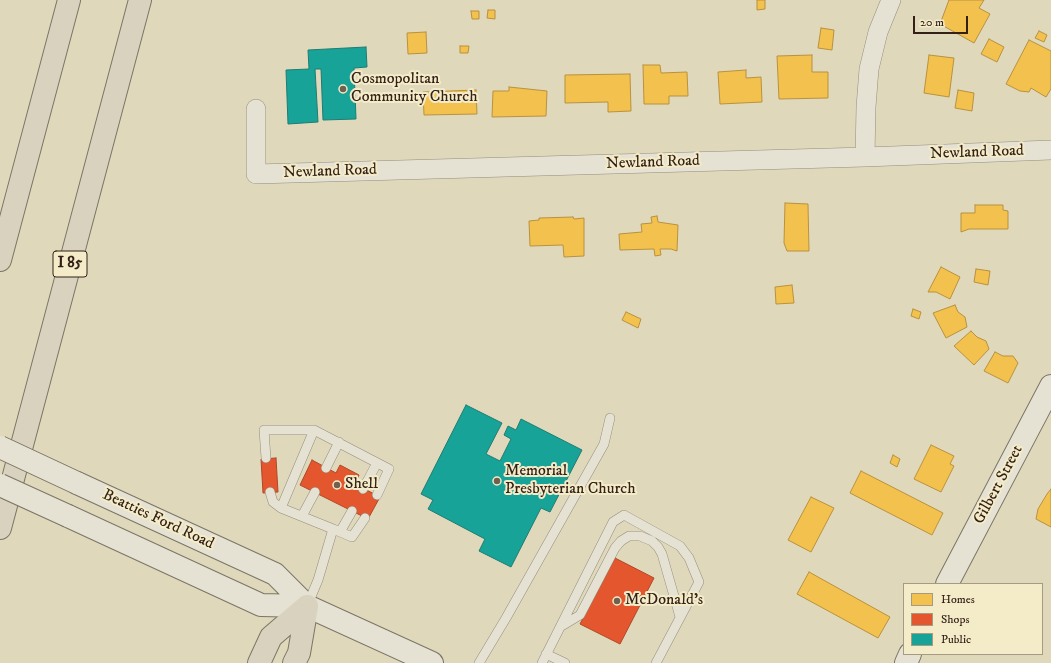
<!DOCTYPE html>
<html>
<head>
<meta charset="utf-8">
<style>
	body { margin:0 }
	#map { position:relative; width:1051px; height:663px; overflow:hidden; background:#dfd8bb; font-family:"IM FELL DW Pica",serif }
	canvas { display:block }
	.legend { position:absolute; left:903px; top:583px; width:140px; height:72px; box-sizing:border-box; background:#f4ebc9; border:1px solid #a79a82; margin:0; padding:5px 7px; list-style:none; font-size:12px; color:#332117 }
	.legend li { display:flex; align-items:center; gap:8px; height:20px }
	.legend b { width:20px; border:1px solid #a79a82 }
	.scale { position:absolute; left:913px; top:16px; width:55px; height:18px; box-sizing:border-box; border:2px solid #332117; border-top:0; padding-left:5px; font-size:12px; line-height:14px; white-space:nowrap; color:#332117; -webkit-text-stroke:3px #f4ebc9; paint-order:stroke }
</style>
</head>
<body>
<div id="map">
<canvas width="1051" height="663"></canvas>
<ul class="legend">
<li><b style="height:11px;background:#f2c14e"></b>Homes</li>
<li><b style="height:11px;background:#e4572e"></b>Shops</li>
<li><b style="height:11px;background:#17a398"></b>Public</li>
</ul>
<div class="scale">20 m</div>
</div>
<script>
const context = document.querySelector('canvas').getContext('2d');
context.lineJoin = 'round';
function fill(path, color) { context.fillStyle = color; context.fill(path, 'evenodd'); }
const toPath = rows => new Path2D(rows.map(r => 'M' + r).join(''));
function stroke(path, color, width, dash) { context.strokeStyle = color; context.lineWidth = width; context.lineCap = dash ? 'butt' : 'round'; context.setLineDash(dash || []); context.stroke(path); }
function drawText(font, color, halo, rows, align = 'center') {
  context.font = font + ' "IM FELL DW Pica",serif'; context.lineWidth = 4; context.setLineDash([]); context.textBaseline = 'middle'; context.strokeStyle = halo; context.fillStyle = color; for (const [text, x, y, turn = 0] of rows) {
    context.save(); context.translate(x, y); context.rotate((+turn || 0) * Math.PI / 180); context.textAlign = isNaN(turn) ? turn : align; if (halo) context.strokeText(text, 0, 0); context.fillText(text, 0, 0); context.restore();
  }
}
const homes = toPath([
	[757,0,765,0,765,9,757,10,757,0],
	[949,0,984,0,979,8,990,14,974,43,940,24,949,0],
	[488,10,495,10,495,19,487,18,488,10],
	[471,11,479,11,479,19,472,19,471,11],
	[821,28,834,30,832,50,818,48,821,28],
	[1039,31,1047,35,1044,42,1035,38,1039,31],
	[426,32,427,53,408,54,407,33,426,32],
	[989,39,1004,47,997,62,981,54,989,39],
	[1029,40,1051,51,1051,89,1046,97,1031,88,1029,92,1020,91,1006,84,1029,40],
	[460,46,469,46,468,53,460,53,460,46],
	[812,55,812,72,828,72,828,98,779,99,777,56,812,55],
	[929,55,954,58,949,97,924,93,929,55],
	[643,65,660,65,661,73,687,72,688,96,669,96,669,104,644,104,643,65],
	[746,70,746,78,761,77,762,102,720,104,718,72,746,70],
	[630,74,631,111,608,112,608,102,565,103,565,75,630,74],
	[509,87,547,91,546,116,492,117,493,91,509,91,509,87],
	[476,90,477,114,424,115,423,92,476,90],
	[958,90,974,93,972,111,955,108,958,90],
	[785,203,808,204,809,251,787,251,784,243,785,203],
	[975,205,1003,205,1003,210,1008,211,1008,229,969,229,961,232,961,213,975,213,975,205],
	[657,216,658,222,678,225,677,251,671,249,660,249,661,255,655,256,654,249,620,250,619,234,642,232,641,224,652,223,651,217,657,216],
	[573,217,574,219,584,218,584,256,564,257,563,245,530,246,529,221,539,220,539,218,573,217],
	[941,267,960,277,950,299,936,292,928,292,941,267],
	[976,269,990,271,988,285,974,282,976,269],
	[792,285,794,303,776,304,775,287,792,285],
	[955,305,958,312,965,317,967,327,946,338,933,313,955,305],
	[913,309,921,312,919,319,911,316,913,309],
	[626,312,641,319,638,328,622,320,626,312],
	[971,331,977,337,986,341,989,349,974,365,954,346,971,331],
	[995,352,1003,356,1013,356,1018,363,1008,383,984,371,995,352],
	[931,445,954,456,950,464,954,466,941,492,914,479,931,445],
	[893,455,900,459,897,467,890,463,893,455],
	[861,471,943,513,932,535,850,493,861,471],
	[1051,489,1051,527,1036,519,1038,509,1047,494,1051,489],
	[811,497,834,508,811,552,788,540,811,497],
	[809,572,890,617,878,638,797,594,809,572]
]);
const shops = toPath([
	[276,458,278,492,263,493,261,459,276,458],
	[312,460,336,473,340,465,359,475,355,484,380,497,368,519,300,485,312,460],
	[615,558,654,578,620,644,580,624,615,558]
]);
const public = toPath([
	[366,47,367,67,354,68,356,119,323,120,321,69,315,69,318,122,288,124,286,70,309,69,308,50,366,47],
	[466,405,502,423,486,454,500,461,511,439,504,435,508,426,516,430,521,419,582,450,550,512,541,508,511,567,479,551,485,539,428,509,433,500,421,494,466,405]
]);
const lane = toPath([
	[266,458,264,430,314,430],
	[326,468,339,442],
	[363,489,377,463],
	[270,492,273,502,281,508],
	[302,516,315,492],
	[333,529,352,537,365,518],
	[340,532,352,511],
	[307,606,318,580,333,529,281,508,314,430,389,469,377,495],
	[560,627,580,615,615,548,621,541,629,536,640,536,652,541,658,547,662,554,680,617],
	[546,654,565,663],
	[479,663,506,618,604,444,610,418],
	[542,663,613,522,624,515,680,546,689,558,699,582,656,663]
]);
const street = toPath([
	[256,109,256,174,865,157,1051,150],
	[865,157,866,107,869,69,878,32,891,0]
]);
const secondary = toPath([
	[77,483,275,574,307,606,432,663],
	[68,516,261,605,307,606],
	[947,584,1051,386],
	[906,663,910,654]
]);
const highway = toPath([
	[0,260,69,0],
	[0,528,140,0],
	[259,663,271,637,307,606],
	[294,663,299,653,307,606]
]);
const secondaryBridge = toPath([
	[0,447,77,483],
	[0,485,68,516]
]);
const markers = [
	[343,89,4,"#6f6150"],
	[497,481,4,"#6f6150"],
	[337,485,4,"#6f6150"],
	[617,601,4,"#6f6150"]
];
const shields = [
	[70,264,34]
];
const shieldNames = [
	["I 85",70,264]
];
const poiNames = [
	["Cosmopolitan",351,80],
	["Community Church",351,98],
	["Memorial",505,472],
	["Presbyterian Church",505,490],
	["Shell",345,485],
	["McDonald's",625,601]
];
const streetNames = [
	["Newland Road",977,153,-2],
	["Newland Road",653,163,-2],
	["Newland Road",330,172,-2],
	["Gilbert Street",999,485,-62],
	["Beatties Ford Road",158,520,25]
];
fill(homes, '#f2c14e');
stroke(homes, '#b9913e', 1);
fill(shops, '#e4572e');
stroke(shops, '#af4727', 1);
fill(public, '#17a398');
stroke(public, '#1f7c71', 1);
stroke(lane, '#948d7c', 10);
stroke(street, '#948d7c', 20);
stroke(secondary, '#7b7566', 24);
stroke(highway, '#7b7566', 24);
stroke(lane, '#e5e1d3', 9);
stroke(street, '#e5e1d3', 19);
stroke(secondary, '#e5e1d3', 22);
stroke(highway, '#d9d2be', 22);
stroke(secondaryBridge, '#7b7566', 24, []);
stroke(secondaryBridge, '#e5e1d3', 22);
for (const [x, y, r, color] of markers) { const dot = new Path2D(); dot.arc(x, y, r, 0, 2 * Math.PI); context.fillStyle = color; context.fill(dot); stroke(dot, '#f4ebc9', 1.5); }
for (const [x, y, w] of shields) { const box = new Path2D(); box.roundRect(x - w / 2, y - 13, w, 26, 3); context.fillStyle = '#f4ebc9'; context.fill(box); stroke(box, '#332117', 1); }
drawText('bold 15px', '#332117', null, shieldNames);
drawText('16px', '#332117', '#f4ebc9', poiNames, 'left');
drawText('16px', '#332117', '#f4ebc9', streetNames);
</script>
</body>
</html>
